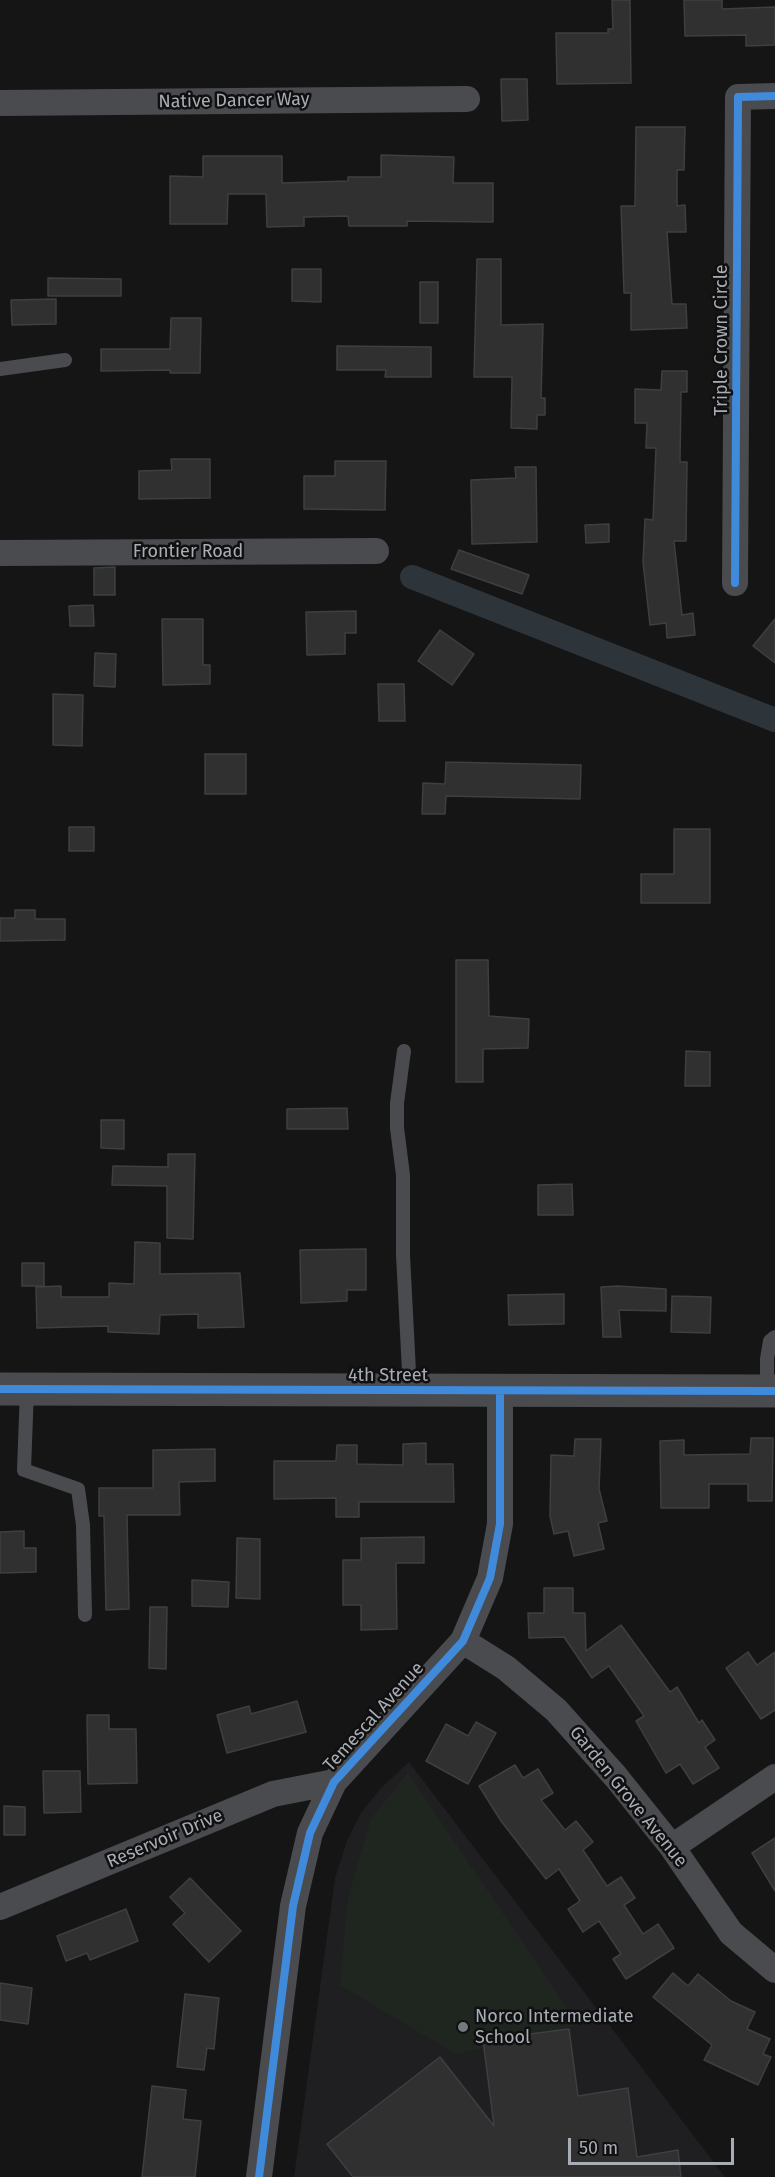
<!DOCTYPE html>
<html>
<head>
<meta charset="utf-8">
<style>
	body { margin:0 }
	#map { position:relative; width:775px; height:2177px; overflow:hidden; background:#151516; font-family:"Fira Sans",sans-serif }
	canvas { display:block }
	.scale { position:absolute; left:568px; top:2138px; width:166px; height:27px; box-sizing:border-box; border:3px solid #a8adb5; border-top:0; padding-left:8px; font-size:18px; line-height:21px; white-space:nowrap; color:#a8adb5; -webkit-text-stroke:4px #101011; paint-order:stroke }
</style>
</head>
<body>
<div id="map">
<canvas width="775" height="2177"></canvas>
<div class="scale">50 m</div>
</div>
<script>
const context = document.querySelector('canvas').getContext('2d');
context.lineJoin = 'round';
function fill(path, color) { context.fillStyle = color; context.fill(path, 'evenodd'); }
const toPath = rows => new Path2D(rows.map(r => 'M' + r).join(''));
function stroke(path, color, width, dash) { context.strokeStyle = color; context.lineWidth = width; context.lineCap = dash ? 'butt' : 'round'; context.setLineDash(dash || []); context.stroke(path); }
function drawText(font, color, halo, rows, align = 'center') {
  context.font = font + ' "Fira Sans",sans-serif'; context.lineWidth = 5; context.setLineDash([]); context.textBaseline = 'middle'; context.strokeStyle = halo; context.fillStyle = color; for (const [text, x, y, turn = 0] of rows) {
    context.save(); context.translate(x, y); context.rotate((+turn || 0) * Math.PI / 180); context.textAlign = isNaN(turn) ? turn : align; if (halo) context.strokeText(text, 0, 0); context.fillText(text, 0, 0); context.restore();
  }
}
const built = toPath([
	[409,1762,725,2177,294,2177,335,1878,347,1841,361,1813,380,1789]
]);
const green = toPath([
	[408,1773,578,2025,456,2054,340,1985,348,1898,371,1819]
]);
const canal = toPath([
	[412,577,775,720]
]);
const building = toPath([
	[612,0,630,0,631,83,557,84,556,33,608,33,608,29,613,29,612,0],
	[684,0,722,0,722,9,775,7,775,45,746,46,746,35,685,36,684,0],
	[501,79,527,79,528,120,502,121,501,79],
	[636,127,685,127,684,170,677,170,677,206,685,205,686,232,667,232,672,304,686,304,687,328,631,330,631,293,624,293,621,206,635,206,636,127],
	[381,155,454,157,453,183,493,183,493,222,407,221,407,226,349,226,348,216,304,217,304,226,267,227,266,194,228,194,227,224,170,224,170,176,203,177,203,156,282,156,282,183,348,181,348,177,381,177,381,155],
	[477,259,501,259,501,325,543,324,541,398,545,398,545,415,537,415,537,429,511,428,512,377,474,377,477,259],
	[292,269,321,269,321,302,292,301,292,269],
	[48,278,121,279,121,296,48,296,48,278],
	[420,282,438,282,438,323,420,323,420,282],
	[56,299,56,324,12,325,11,300,56,299],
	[171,318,201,318,200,373,170,373,170,370,101,371,101,349,170,349,171,318],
	[337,346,431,347,431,377,385,377,386,370,337,370,337,346],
	[662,371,687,371,687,392,681,392,680,462,687,462,686,541,674,541,682,615,693,613,695,635,667,638,666,623,650,625,643,562,645,519,653,520,656,448,646,448,647,423,635,423,635,389,661,390,662,371],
	[171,459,210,459,210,498,139,499,139,471,172,470,171,459],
	[335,461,386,461,385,510,304,509,304,476,335,476,335,461],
	[515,467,536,467,537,542,472,544,471,480,516,478,515,467],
	[609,524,609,542,586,543,585,525,609,524],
	[459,550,529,575,522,594,451,569,459,550],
	[115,567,115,595,94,595,94,568,115,567],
	[93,605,94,626,70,626,69,606,93,605],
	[356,611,356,633,345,633,345,654,307,655,306,612,356,611],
	[162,619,203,619,203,665,210,665,210,684,163,685,162,619],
	[775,619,775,663,753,646,775,619],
	[440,630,474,654,452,685,418,661,440,630],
	[95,653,116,654,115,687,94,686,95,653],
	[378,684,404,684,405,721,379,721,378,684],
	[53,694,83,695,82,746,53,745,53,694],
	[205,754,246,754,246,794,205,794,205,754],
	[446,762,581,765,580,799,446,796,445,814,422,814,423,783,445,784,446,762],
	[69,827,94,827,94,851,69,851,69,827],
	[674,829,710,829,710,903,641,903,641,874,674,874,674,829],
	[15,910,35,910,35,919,65,919,65,940,0,941,0,918,15,918,15,910],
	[456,960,488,960,489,1016,529,1019,528,1048,483,1049,483,1082,456,1082,456,960],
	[686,1051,710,1052,710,1086,685,1086,686,1051],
	[347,1108,348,1129,287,1129,287,1109,347,1108],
	[101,1120,124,1120,124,1149,101,1148,101,1120],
	[168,1154,195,1154,193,1239,167,1238,167,1186,112,1185,113,1166,168,1167,168,1154],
	[572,1184,573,1215,538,1215,538,1185,572,1184],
	[135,1242,160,1243,160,1274,240,1273,244,1327,198,1328,198,1314,160,1315,159,1334,108,1332,108,1326,37,1328,36,1287,61,1286,61,1297,109,1297,109,1283,134,1284,135,1242],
	[366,1249,366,1290,347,1290,347,1301,301,1303,300,1250,366,1249],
	[22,1263,44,1263,44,1286,22,1286,22,1263],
	[618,1286,666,1289,666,1311,619,1310,621,1337,603,1337,601,1287,618,1286],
	[564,1294,564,1324,509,1325,508,1295,564,1294],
	[672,1296,711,1297,710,1333,671,1332,672,1296],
	[751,1438,773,1438,772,1501,748,1501,748,1484,709,1484,709,1508,661,1508,660,1441,684,1440,684,1455,750,1454,751,1438],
	[575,1439,601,1439,599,1489,607,1521,598,1523,604,1549,574,1556,568,1531,554,1534,550,1516,551,1455,574,1456,575,1439],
	[426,1443,426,1464,453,1464,454,1502,359,1502,359,1517,336,1517,336,1498,274,1499,274,1461,336,1461,337,1445,357,1445,357,1464,403,1465,403,1444,426,1443],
	[215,1449,215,1481,179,1482,180,1515,127,1515,129,1609,106,1610,104,1516,99,1516,99,1488,153,1488,153,1450,215,1449],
	[24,1531,24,1548,36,1548,36,1572,0,1573,0,1532,24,1531],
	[424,1537,424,1563,396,1563,397,1629,361,1630,361,1605,343,1605,343,1560,361,1560,361,1538,424,1537],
	[237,1538,260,1539,260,1599,236,1598,237,1538],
	[192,1580,229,1582,228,1607,192,1606,192,1580],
	[544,1588,573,1588,573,1613,585,1613,586,1651,621,1625,670,1692,677,1687,699,1723,702,1720,715,1740,705,1747,719,1768,693,1784,680,1764,666,1773,636,1721,644,1716,609,1666,592,1678,564,1637,529,1638,528,1613,544,1613,544,1588],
	[150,1607,167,1607,166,1669,149,1668,150,1607],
	[748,1652,757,1665,775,1652,775,1710,761,1719,726,1668,748,1652],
	[297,1701,306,1732,227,1753,217,1715,249,1706,251,1714,297,1701],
	[87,1715,109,1715,109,1729,136,1729,137,1783,88,1784,87,1715],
	[476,1722,496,1733,468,1784,426,1761,446,1724,468,1736,476,1722],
	[515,1765,523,1778,538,1769,553,1793,541,1800,565,1830,576,1821,593,1842,583,1850,607,1886,621,1877,635,1898,624,1905,643,1934,658,1924,674,1948,626,1979,613,1959,621,1954,599,1921,583,1932,568,1909,580,1901,559,1869,546,1879,501,1821,479,1786,515,1765],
	[43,1771,80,1771,81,1812,44,1813,43,1771],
	[4,1806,25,1807,25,1835,4,1835,4,1806],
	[775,1838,775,1891,752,1853,775,1838],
	[190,1878,241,1931,209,1962,173,1924,185,1913,170,1897,190,1878],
	[126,1909,138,1941,90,1960,87,1953,66,1961,57,1936,126,1909],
	[673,1973,688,1986,698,1974,731,2001,755,2012,747,2029,770,2039,763,2054,771,2057,758,2085,704,2060,712,2045,653,1997,673,1973],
	[0,1983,32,1988,28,2024,0,2020,0,1983],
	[185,1994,219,1998,214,2049,207,2048,204,2070,177,2067,185,1994],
	[569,2029,578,2096,628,2088,637,2157,678,2150,681,2177,353,2177,327,2144,440,2057,494,2126,483,2040,569,2029],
	[152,2086,186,2090,183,2119,201,2121,195,2177,142,2177,152,2086]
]);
const service = toPath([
	[0,369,65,360],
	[404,1051,397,1103,397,1128,403,1175,403,1255,410,1391],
	[27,1389,24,1470,78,1489,83,1525,85,1615],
	[767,1391,767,1359,770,1341,775,1337]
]);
const minor = toPath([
	[0,103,467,99],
	[0,553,376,551],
	[735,583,738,97,775,96],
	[463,1641,506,1668,556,1710,616,1777,672,1847,731,1933,775,1970],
	[672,1847,775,1777],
	[0,1907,273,1794,334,1782],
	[259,2177,293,1906,310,1833,334,1782,463,1641,490,1578,500,1524,500,1392]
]);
const tertiary = toPath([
	[0,1389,775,1391]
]);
const cycleway = toPath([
	[735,583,738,97,775,96],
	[0,1389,775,1391],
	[259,2177,293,1906,310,1833,334,1782,463,1641,490,1578,500,1524,500,1392]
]);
const markers = [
	[463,2027,6,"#75787d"]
];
const streetNames = [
	["Native Dancer Way",234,101,-1],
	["Triple Crown Circle",722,340,-90],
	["Frontier Road",188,552],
	["4th Street",388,1376],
	["Temescal Avenue",374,1717,-48],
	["Garden Grove Avenue",628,1797,51],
	["Reservoir Drive",165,1839,-23]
];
const poiNames = [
	["Norco Intermediate",475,2017],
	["School",475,2038]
];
fill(built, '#1f1f21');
fill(green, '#1f2620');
stroke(canal, '#2d353a', 24);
fill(building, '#303031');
stroke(building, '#3e3f42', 1.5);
stroke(service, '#4a4b4e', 14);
stroke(minor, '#4a4b4e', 26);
stroke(tertiary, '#4a4b4e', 33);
stroke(cycleway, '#408adc', 8);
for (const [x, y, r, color] of markers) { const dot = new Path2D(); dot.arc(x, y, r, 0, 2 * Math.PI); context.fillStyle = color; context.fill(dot); stroke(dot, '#101011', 2); }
drawText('18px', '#a8adb5', '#101011', streetNames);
drawText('18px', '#a8adb5', '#101011', poiNames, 'left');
</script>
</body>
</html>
